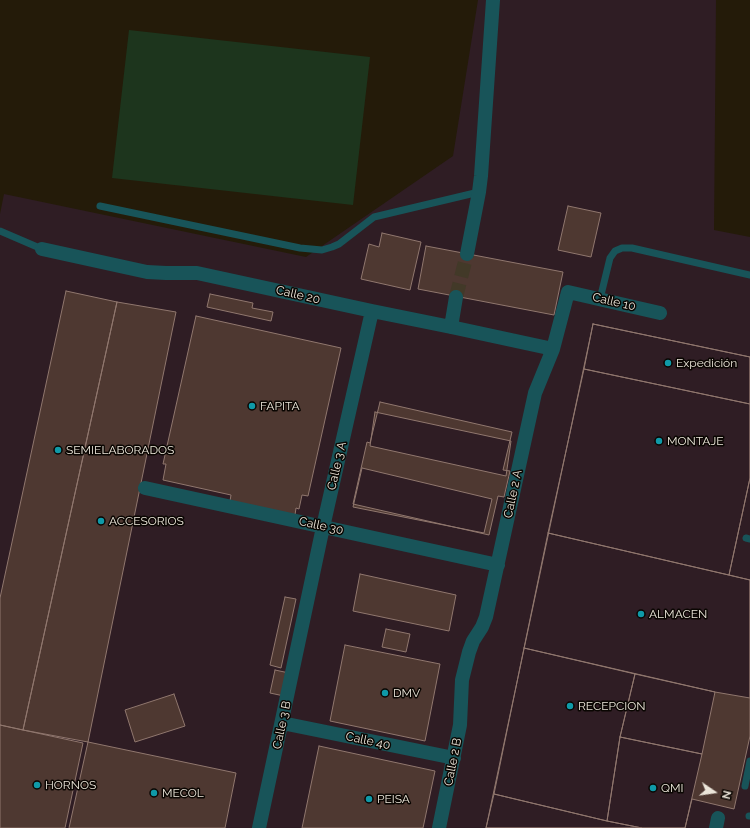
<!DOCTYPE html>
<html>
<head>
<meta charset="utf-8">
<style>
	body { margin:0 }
	#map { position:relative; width:750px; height:828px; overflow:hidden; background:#241b09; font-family:Raleway,sans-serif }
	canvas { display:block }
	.north { position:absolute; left:694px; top:772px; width:40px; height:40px; -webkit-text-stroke:3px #0a0602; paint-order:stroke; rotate:103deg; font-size:11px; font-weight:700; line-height:16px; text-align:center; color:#ebe5d9 }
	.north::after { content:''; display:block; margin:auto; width:14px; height:18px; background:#ebe5d9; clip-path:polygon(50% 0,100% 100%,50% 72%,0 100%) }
</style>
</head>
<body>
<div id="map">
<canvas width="750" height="828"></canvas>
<div class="north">N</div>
</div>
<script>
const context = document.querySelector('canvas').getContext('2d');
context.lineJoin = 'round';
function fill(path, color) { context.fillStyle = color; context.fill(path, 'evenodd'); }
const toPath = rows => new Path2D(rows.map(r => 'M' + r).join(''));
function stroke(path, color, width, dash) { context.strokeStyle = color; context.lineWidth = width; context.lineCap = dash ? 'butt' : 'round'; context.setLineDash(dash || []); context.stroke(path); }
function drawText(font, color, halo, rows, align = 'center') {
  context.font = font + ' Raleway,sans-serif'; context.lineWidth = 3; context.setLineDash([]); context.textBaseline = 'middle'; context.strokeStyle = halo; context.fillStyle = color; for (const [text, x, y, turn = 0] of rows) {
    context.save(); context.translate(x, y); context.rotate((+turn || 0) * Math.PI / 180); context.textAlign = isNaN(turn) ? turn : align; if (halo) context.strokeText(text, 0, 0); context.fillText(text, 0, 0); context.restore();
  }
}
const industrial = toPath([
	[478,0,716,0,714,230,750,237,750,828,0,828,0,214,4,194,306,257,453,156]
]);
const green = toPath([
	[129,30,370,57,353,205,112,178]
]);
const building = toPath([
	[568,206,601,213,591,257,558,250,568,206],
	[382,233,421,242,410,290,361,279,369,244,379,247,382,233],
	[426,246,563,272,554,315,418,289,426,246],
	[66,291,117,302,23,730,0,725,0,598,66,291],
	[210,294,253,303,252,308,273,312,271,321,207,307,210,294],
	[117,302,176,312,88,742,23,730,117,302],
	[196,316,341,348,308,496,302,495,299,509,296,508,295,515,230,501,231,495,163,480,166,464,163,464,196,316],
	[593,324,750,357,750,478,729,575,750,580,750,736,734,809,692,799,685,828,486,828,593,324],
	[593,324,750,357,750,404,584,369,593,324],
	[584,369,750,404,750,478,729,575,548,533,584,369],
	[380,402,512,432,503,470,510,471,504,497,498,496,489,535,353,504,367,442,370,443,380,402],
	[375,412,511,441,506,476,370,446,375,412],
	[362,468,492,499,484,533,353,507,362,468],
	[548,533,750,580,750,698,715,692,524,648,548,533],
	[360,574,456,595,449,631,353,611,360,574],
	[285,597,296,599,281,668,270,665,285,597],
	[386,629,410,634,406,652,382,647,386,629],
	[345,645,440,664,425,741,330,721,345,645],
	[524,648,635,674,620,737,607,821,494,794,524,648],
	[275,670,289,673,284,696,270,693,275,670],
	[635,674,715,692,702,754,620,737,635,674],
	[174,694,185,726,135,742,125,710,174,694],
	[0,725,83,743,65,828,0,828,0,725],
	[620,737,702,754,685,828,642,828,607,821,620,737],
	[88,742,236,773,225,828,69,828,88,742],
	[319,746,435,771,423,828,302,828,319,746],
	[494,794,607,821,642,828,486,828,494,794]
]);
const streetTunnel = toPath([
	[456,297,467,254]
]);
const lane = toPath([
	[100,206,300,248,322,250,332,247,339,244,374,217,479,192],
	[0,231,42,249],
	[600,299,610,258,615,251,622,248,632,248,750,275],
	[746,538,750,539],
	[745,786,750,761],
	[749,816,750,816]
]);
const street = toPath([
	[42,249,147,272,166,273,197,273,372,311,451,327,553,349],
	[467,254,479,192,481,176,493,0],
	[451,327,456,297],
	[145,488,498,565],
	[282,723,454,758],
	[259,828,323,527,372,311],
	[439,828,460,725,462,680,469,652,473,641,482,627,486,617,535,393,553,349,568,292,660,313],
	[716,828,718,818]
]);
const markers = [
	[668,363,4,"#0f9aa8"],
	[252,406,4,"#0f9aa8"],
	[659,441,4,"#0f9aa8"],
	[58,450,4,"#0f9aa8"],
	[101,521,4,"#0f9aa8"],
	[641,614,4,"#0f9aa8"],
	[385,693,4,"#0f9aa8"],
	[570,706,4,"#0f9aa8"],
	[37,785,4,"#0f9aa8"],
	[653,788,4,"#0f9aa8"],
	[154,793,4,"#0f9aa8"],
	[369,799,4,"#0f9aa8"]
];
const streetNames = [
	["Calle 20",298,295,13],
	["Calle 10",614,302,13],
	["Calle 3 A",337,466,-77],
	["Calle 2 A",513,494,-78],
	["Calle 30",321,526,12],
	["Calle 3 B",282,725,-78],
	["Calle 40",368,741,12],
	["Calle 2 B",453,762,-79]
];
const poiNames = [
	["Expedición",676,363],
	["FAPITA",260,406],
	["MONTAJE",667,441],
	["SEMIELABORADOS",66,450],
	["ACCESORIOS",109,521],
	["ALMACEN",649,614],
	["DMV",393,693],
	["RECEPCION",578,706],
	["HORNOS",45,785],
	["QMI",661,788],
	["MECOL",162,793],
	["PEISA",377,799]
];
fill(industrial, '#2f1d24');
fill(green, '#1d351d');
fill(building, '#4e3831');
stroke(building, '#90776e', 1);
stroke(streetTunnel, '#423928', 14, [14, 7]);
stroke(lane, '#185459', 7);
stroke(street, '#185459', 14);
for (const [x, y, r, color] of markers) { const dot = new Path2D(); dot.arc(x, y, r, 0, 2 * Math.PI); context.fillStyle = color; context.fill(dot); stroke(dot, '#0a0602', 1.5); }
drawText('12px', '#ebe5d9', '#0a0602', streetNames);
drawText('12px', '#ebe5d9', '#0a0602', poiNames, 'left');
</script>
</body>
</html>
